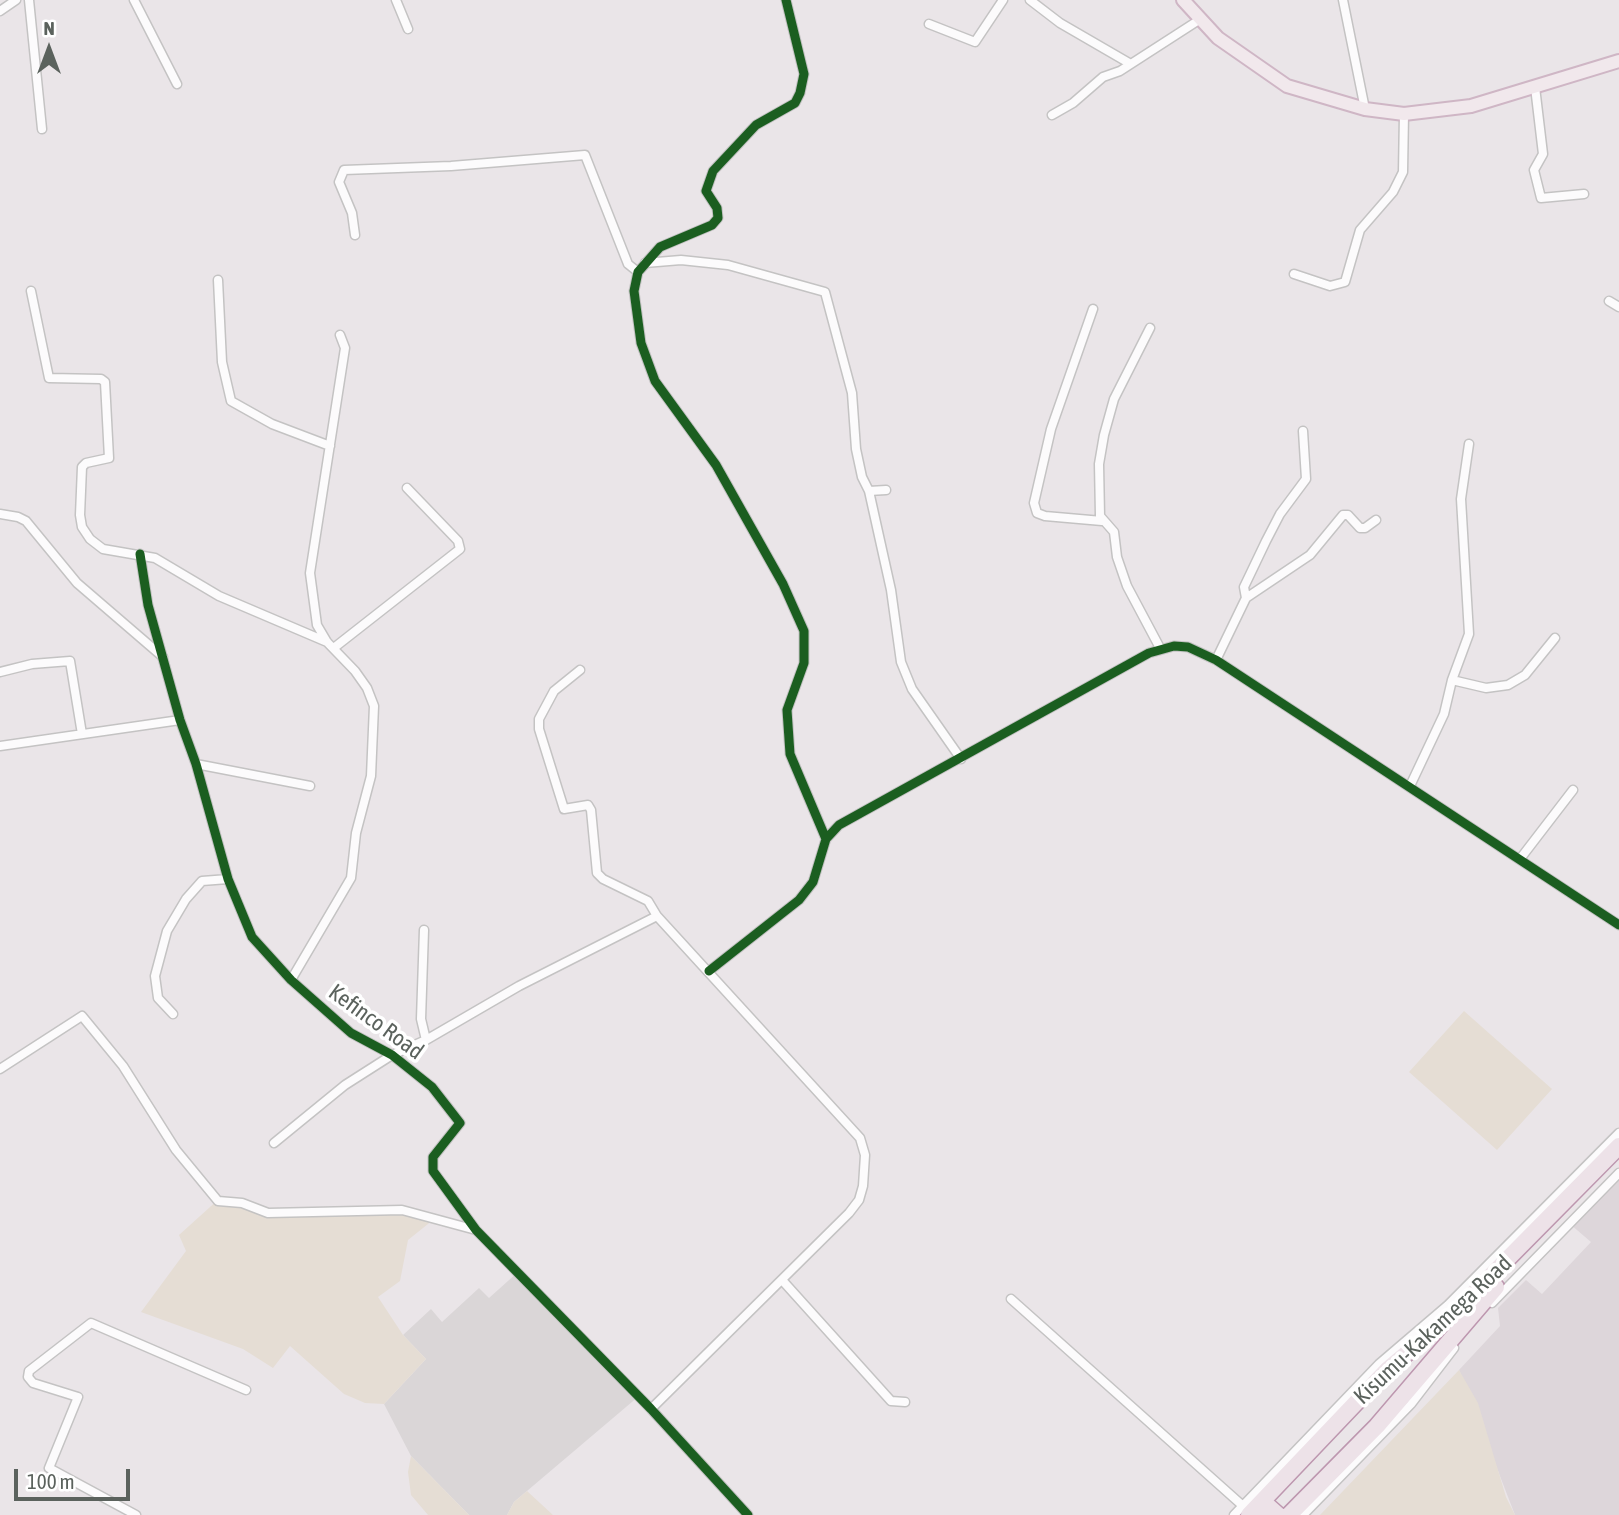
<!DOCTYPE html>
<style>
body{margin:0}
#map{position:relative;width:1619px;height:1515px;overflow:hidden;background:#eae5e8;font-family:"Asap Condensed",sans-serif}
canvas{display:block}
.north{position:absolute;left:14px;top:14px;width:70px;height:70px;-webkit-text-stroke:5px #fff;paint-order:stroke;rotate:0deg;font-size:19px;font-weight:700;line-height:28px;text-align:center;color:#5b625d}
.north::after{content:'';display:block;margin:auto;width:24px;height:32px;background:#5b625d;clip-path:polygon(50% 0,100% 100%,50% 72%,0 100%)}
.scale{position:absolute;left:14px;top:1469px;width:116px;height:32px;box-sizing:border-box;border:4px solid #5b625d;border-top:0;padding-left:9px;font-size:21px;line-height:24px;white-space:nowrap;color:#5b625d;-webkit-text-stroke:5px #fff;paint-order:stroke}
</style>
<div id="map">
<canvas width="1619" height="1515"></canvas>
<div class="north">N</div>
<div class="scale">100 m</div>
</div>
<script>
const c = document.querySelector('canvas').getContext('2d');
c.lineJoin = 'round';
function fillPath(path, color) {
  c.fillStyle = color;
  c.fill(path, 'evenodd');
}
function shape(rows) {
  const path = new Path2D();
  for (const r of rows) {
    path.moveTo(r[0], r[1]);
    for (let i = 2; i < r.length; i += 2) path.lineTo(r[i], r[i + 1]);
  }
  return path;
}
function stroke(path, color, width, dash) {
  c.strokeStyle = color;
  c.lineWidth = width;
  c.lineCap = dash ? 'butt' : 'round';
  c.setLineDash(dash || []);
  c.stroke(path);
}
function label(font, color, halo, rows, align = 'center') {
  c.font = font + ' "Asap Condensed",sans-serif';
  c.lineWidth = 7;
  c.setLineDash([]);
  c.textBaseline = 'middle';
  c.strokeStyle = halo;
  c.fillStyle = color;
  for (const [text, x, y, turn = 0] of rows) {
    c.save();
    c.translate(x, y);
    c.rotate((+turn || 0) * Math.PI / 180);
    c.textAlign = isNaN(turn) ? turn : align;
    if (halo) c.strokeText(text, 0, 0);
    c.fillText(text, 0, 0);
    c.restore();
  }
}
const industrial = shape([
 [518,1272,639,1396,514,1502,507,1515,469,1515,411,1456,384,1404,426,1359,403,1335,431,1309,442,1322,479,1288,489,1298]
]);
const education = shape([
 [1619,1174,1619,1515,1515,1515,1459,1370,1500,1326,1498,1308,1526,1280,1542,1294,1591,1242,1570,1224]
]);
const green = shape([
 [1464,1011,1552,1089,1497,1150,1409,1072],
 [220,1198,269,1211,401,1208,438,1216,408,1240,400,1281,378,1297,403,1335,426,1359,384,1404,365,1403,344,1394,290,1346,273,1368,243,1349,141,1312,186,1251,179,1235],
 [1459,1370,1478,1403,1506,1497,1515,1515,1320,1515],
 [411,1456,469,1515,428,1515,411,1495,408,1472],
 [527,1491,553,1515,507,1515,514,1502]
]);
const street = shape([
 [29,0,42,129],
 [134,0,177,84],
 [396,0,408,29],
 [786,0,804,74,800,93,795,103,756,125,713,171,706,191,717,208,718,218,712,225,660,247,638,272,634,291,641,343,655,381,716,465,783,584,804,631,804,663,787,710,790,754,826,839],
 [1030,0,1060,23,1129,63],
 [1343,0,1365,109],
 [0,11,16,0],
 [929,24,975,42,1003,0],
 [1535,87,1543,154,1534,170,1541,198,1584,194],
 [1052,115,1073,103,1103,77,1120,71,1199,20],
 [355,235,352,213,339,182,344,170,451,166,585,155,628,264,638,272],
 [645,263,681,260,728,265,825,292,852,393,856,449,862,477,869,491,891,590,901,662,912,689,961,759],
 [1294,274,1330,286,1345,282,1360,230,1393,192,1403,172,1404,114],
 [218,280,222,362,231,401,272,424,330,446],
 [31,291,49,378,101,379,105,382,109,458,86,463,82,467,80,515,82,527,90,539,103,549,155,558,219,596,327,642],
 [1609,301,1619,307],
 [1093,309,1051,429,1034,503,1037,513,1045,516,1102,521],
 [1150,328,1114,399,1104,435,1099,464,1100,516,1114,532,1117,557,1127,586,1160,648],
 [869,491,886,490],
 [0,514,18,517,26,521,77,583,163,657],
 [140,554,148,605,180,720,196,764,228,879,252,937,291,980,351,1033,392,1055,432,1087,460,1123,433,1157,433,1171,476,1230,651,1409,748,1515],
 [1246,598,1244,587,1266,541,1280,514,1306,479,1303,431],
 [335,647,460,549,458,541,407,488],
 [1216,660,1246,598,1310,555,1343,515,1348,515,1360,528,1365,528,1376,520],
 [580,670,554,691,539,719,539,729,564,809,588,805,591,810,597,873,603,879,648,901,657,916,860,1138,865,1155,863,1186,859,1200,849,1213,651,1409],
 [0,672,32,664,70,661,82,734],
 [1452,680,1469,634,1461,499,1469,444],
 [0,746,180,720],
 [196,764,310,786],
 [1410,786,1444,714,1452,680,1486,688,1508,685,1525,675,1555,638],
 [1520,859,1573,790],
 [424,930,421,1019,426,1040],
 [709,971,799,900,813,882,826,839,839,825,1149,653,1174,646,1188,647,1216,660,1619,925],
 [291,980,351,878,356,833,371,776,374,706,367,688,355,671,327,642,317,625,310,573,345,348,340,335],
 [173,1014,158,998,155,976,167,931,186,899,202,881,228,879],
 [0,1069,82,1016,123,1066,176,1150,218,1201,242,1203,268,1213,402,1210,476,1230],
 [274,1143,345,1085,392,1055,426,1040,519,986,657,916],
 [782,1280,891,1401,905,1402],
 [1011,1299,1243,1506],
 [1492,1303,1619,1173],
 [136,1515,49,1468,78,1397,33,1383,28,1377,29,1371,91,1323,246,1390],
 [1234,1515,1379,1364,1448,1305,1619,1133],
 [1303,1515,1411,1404,1454,1348]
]);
const primary = shape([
 [1183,0,1218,38,1287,86,1365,109,1404,114,1471,106,1619,61]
]);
const highway = shape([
 [1255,1509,1269,1507,1278,1515],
 [1249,1515,1388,1369,1451,1316,1619,1146],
 [1289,1515,1377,1426,1496,1287]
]);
const cycleway = shape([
 [786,0,804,74,800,93,795,103,756,125,713,171,706,191,717,208,718,218,712,225,660,247,638,272,634,291,641,343,655,381,716,465,783,584,804,631,804,663,787,710,790,754,826,839],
 [140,554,148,605,180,720,196,764,228,879,252,937,291,980,351,1033,392,1055,432,1087,460,1123,433,1157,433,1171,476,1230,651,1409,748,1515],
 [709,971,799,900,813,882,826,839,839,825,1149,653,1174,646,1188,647,1216,660,1619,925]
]);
const streetNames = [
 ["Kefinco Road",376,1022,36],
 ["Kisumu-Kakamega Road",1433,1330,-43]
];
fillPath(industrial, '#dad6d7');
fillPath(education, '#ddd6da');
fillPath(green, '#e5ddd4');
stroke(street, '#c4c3c3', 11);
stroke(primary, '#cfb6c5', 16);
stroke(highway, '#bd97af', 19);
stroke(street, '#fcfbfc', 8);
stroke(primary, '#f1e8ec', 12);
stroke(highway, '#ede2e8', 16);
stroke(cycleway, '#1b5e20', 9);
label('23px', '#5b625d', '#fff', streetNames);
</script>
